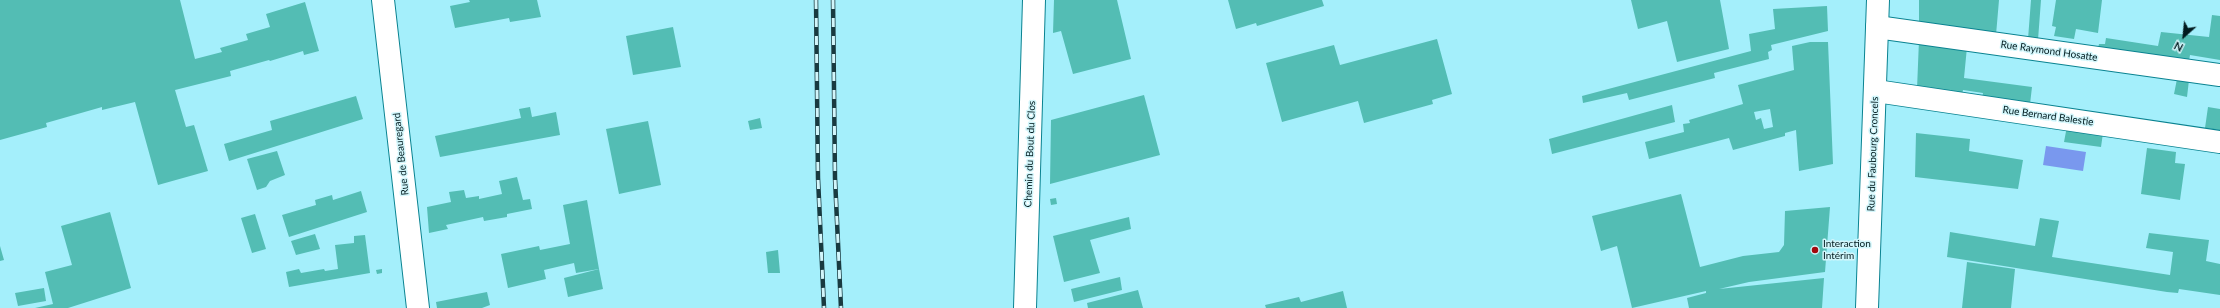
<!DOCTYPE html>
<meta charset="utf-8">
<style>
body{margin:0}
#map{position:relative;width:2220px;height:308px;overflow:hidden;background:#a4effb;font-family:Lato,sans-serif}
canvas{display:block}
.north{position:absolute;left:2164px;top:16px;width:40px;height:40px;-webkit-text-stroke:3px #d2f6fb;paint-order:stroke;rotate:207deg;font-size:11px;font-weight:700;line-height:16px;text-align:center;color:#001a1e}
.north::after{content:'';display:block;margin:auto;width:14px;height:18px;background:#001a1e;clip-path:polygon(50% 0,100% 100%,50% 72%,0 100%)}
</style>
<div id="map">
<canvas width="2220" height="308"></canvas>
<div class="north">N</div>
</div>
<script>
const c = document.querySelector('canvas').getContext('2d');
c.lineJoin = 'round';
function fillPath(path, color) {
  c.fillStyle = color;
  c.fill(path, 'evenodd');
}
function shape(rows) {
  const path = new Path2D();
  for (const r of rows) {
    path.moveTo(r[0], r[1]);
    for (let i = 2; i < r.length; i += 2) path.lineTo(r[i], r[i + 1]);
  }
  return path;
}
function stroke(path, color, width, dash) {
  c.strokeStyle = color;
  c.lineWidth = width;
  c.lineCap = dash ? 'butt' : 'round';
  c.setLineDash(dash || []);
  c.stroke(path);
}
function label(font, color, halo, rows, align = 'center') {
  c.font = font + ' Lato,sans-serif';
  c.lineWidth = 3;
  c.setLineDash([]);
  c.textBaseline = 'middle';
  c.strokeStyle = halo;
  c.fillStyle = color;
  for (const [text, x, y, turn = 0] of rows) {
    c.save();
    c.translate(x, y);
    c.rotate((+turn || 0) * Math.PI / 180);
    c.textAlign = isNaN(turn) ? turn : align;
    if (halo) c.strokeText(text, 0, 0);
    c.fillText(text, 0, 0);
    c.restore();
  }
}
const water = shape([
 [2046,146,2086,152,2083,171,2043,165]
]);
const building = shape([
 [0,0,180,0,195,59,222,52,220,48,248,40,246,34,270,27,266,14,305,2,319,51,304,55,303,51,270,61,269,60,230,71,231,76,175,90,186,127,194,125,208,171,158,185,135,102,102,110,102,107,46,123,47,127,0,140],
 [469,0,537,0,541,17,510,22,509,18,455,28,450,6,470,2],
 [1054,0,1117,0,1131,59,1073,74,1061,31,1053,33],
 [1228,0,1322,0,1324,6,1257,26,1256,23,1236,29],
 [1631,0,1720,0,1729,49,1677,62,1667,21,1638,29],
 [1919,0,1999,0,1996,35,1919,25],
 [2031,0,2041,0,2038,40,2028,39],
 [2056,0,2102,0,2098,33,2076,29,2074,39,2054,36,2056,27,2052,26],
 [1827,6,1828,31,1771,45,1772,50,1768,52,1769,59,1714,73,1715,78,1629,100,1627,93,1583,103,1582,96,1751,51,1749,34,1775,29,1773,9],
 [2212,15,2220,16,2220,60,2190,55,2189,61,2098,48,2099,44,2105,44,2106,38,2158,46,2161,32,2209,37],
 [673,27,681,67,633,75,626,36],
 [1437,39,1452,94,1432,100,1433,104,1364,123,1358,101,1282,122,1266,63,1334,45,1340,65],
 [1919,40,1967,47,1964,78,2032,87,2030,104,1982,98,1983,93,1963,90,1962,95,1917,89],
 [1810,42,1828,42,1833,164,1799,171,1796,130,1785,133,1785,136,1733,150,1729,138,1649,159,1645,142,1684,132,1683,124,1690,123,1689,120,1743,104,1738,85,1794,70,1792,46],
 [1770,109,1773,127,1764,129,1761,118,1756,120,1754,112],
 [2177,79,2189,80,2187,97,2174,94],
 [1144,95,1160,155,1050,184,1051,120],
 [356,96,363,119,229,161,224,144,272,130,270,121],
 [1672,105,1675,122,1552,154,1549,139],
 [530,107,532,117,556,112,560,135,440,157,435,136,521,118,519,109],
 [2208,107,2220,109,2220,130,2205,128],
 [760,118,762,128,750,130,748,121],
 [648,121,661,185,619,194,606,129],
 [2068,121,2104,126,2101,147,2064,142],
 [1916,133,1970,139,1969,151,2023,160,2018,189,1915,177],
 [2147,148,2176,152,2175,163,2185,164,2180,200,2141,194],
 [277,151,285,175,270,181,266,187,257,190,247,159],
 [517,177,523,200,530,199,532,209,507,214,507,217,484,221,483,217,446,225,448,229,429,233,427,207,451,202,449,192,464,190,466,198,479,196,479,199,502,194,499,181],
 [361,191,367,212,289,237,282,215,316,205,315,200,332,195,333,200],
 [1681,194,1700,267,1743,256,1779,252,1784,245,1785,211,1830,207,1825,272,1749,282,1719,289,1824,278,1822,308,1689,308,1687,298,1706,293,1706,291,1632,308,1617,246,1601,251,1592,216],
 [1056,198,1057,204,1051,205,1050,199],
 [587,200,599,269,576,273,574,263,544,270,546,279,508,288,501,254,539,246,540,250,570,244,563,205],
 [110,212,131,288,68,308,35,308,53,304,45,272,72,265,61,226],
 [255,214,266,249,252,253,241,218],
 [1129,217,1131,229,1090,240,1100,273,1064,282,1053,236],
 [2040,218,2059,221,2052,257,2170,275,2173,252,2146,248,2149,233,2209,240,2206,261,2220,264,2220,295,2179,289,2178,293,2167,292,1947,257,1950,232,2035,246],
 [315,234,320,249,296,255,291,241],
 [365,235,370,273,289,287,286,272,299,269,301,273,324,269,325,271,338,269,335,245,354,243,354,236],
 [0,246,4,260,0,261],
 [778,250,780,273,768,273,766,252],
 [1967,262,2015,269,2011,308,1962,308],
 [382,269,382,273,377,274,376,270],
 [599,269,603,289,568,297,564,278],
 [1120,277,1122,290,1074,302,1071,289],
 [44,288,46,301,18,306,15,293],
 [1138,290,1143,308,1088,308,1087,303],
 [1343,291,1347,308,1266,308,1265,305,1299,297,1301,302],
 [487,292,490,305,482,308,437,308,436,302]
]);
const street = shape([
 [383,0,418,308],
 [1877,27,2220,75],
 [1876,91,2220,142],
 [1025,308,1034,0]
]);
const secondary = shape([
 [1867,308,1878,0]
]);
const rail = shape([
 [816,0,818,178,824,308],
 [833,0,835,178,841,308]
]);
const markers = [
 [1815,250,4,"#a2080d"]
];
const streetNames = [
 ["Rue Raymond Hosatte",2049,51,8],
 ["Rue Bernard Balestie",2048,116,8],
 ["Rue de Beauregard",401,154,-96],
 ["Chemin du Bout du Clos",1030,154,-88],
 ["Rue du Faubourg Croncels",1873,154,-88]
];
const poiNames = [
 ["Interaction",1823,244],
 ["Intérim",1823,256]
];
fillPath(water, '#7998ee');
fillPath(building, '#53bdb4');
stroke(street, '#0a8391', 24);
stroke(secondary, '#0a8391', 24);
stroke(street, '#fff', 22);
stroke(secondary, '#fff', 22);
stroke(rail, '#193a40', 4.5);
stroke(rail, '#d2f6fb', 3, [9]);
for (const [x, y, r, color] of markers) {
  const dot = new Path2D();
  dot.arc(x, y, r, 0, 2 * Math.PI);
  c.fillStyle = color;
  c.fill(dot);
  stroke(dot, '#d2f6fb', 1.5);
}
label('10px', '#001a1e', '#d2f6fb', streetNames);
label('10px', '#001a1e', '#d2f6fb', poiNames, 'left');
</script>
